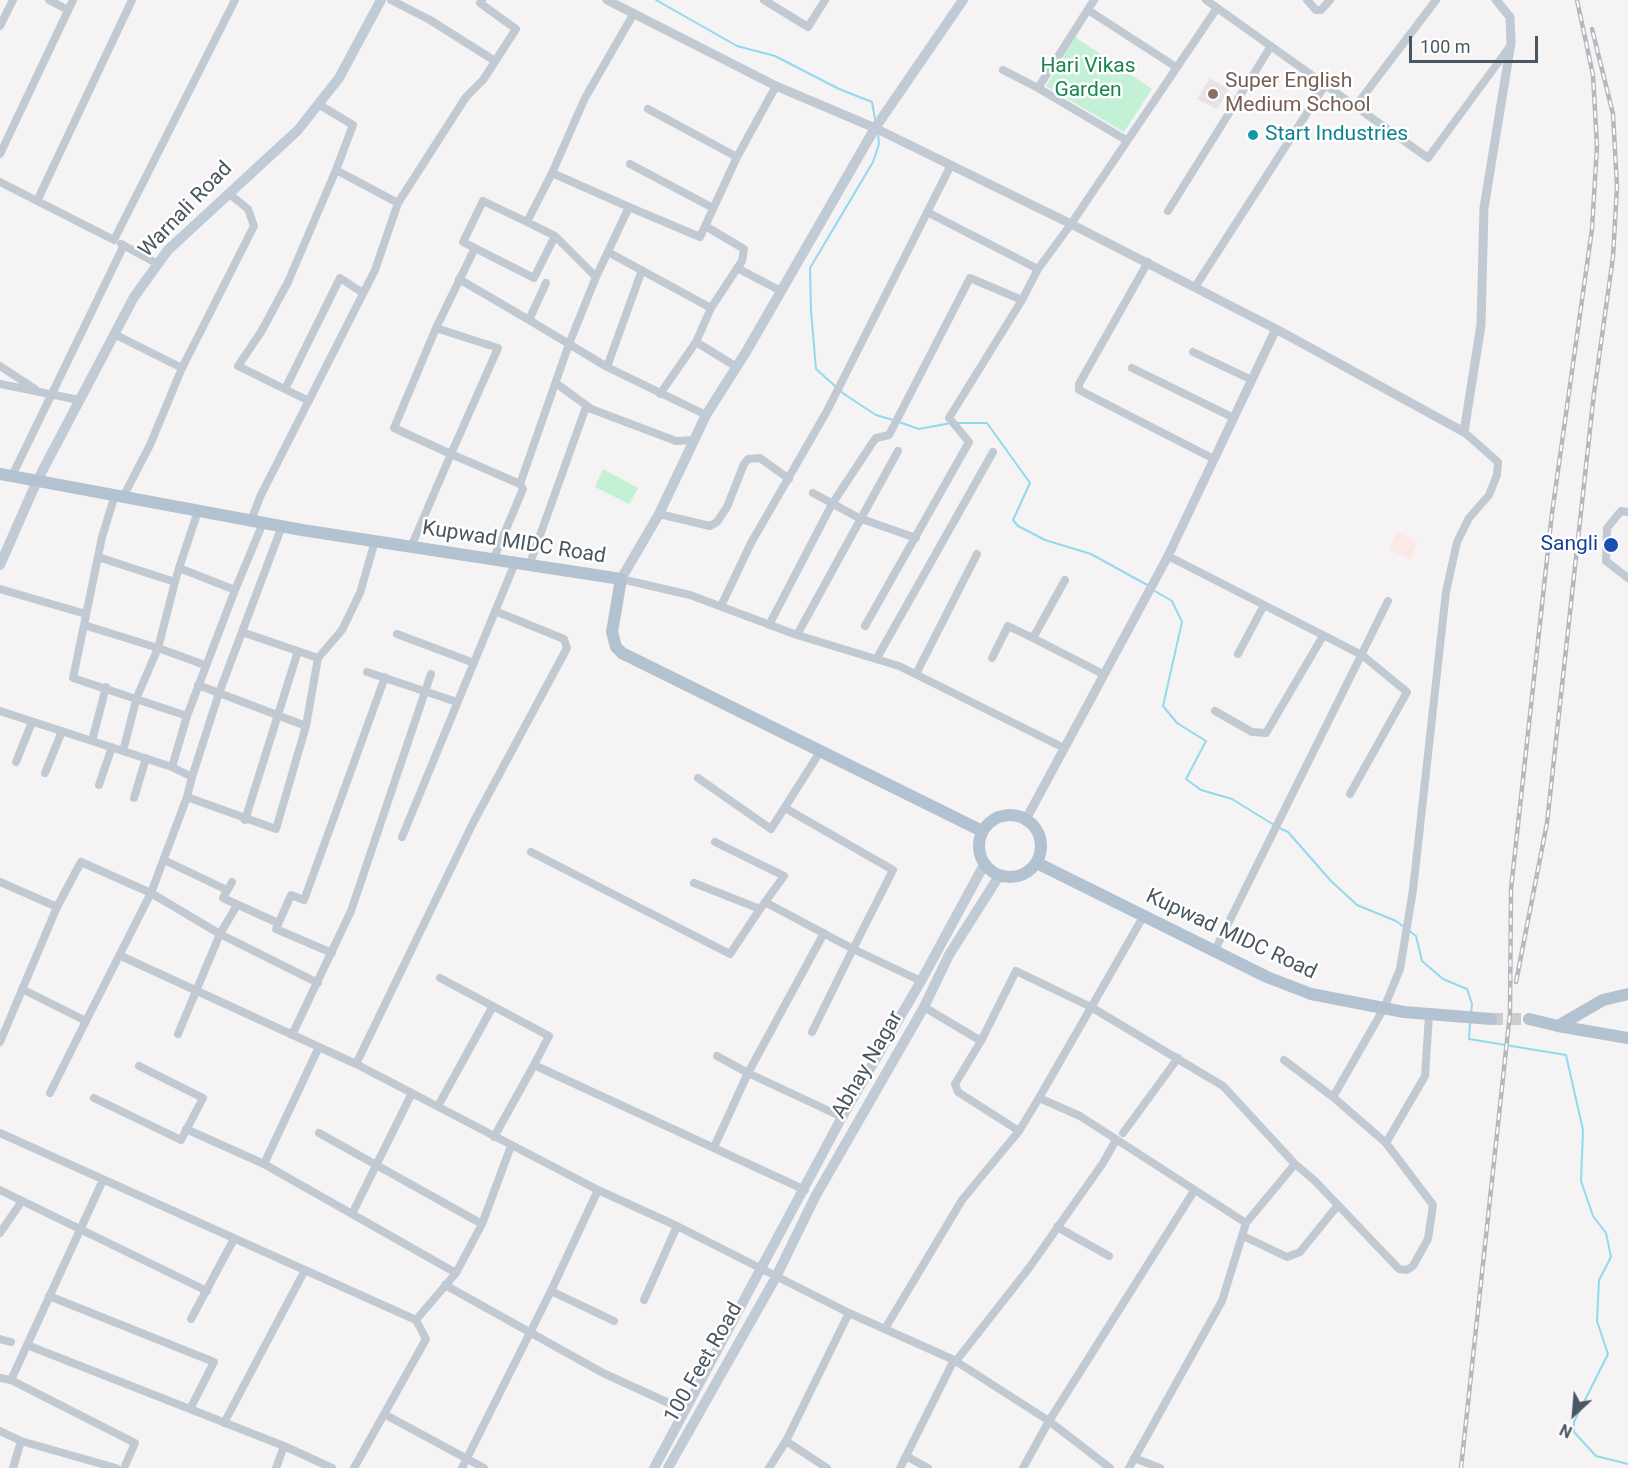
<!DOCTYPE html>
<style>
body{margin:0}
#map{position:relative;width:1628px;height:1468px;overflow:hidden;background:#f5f3f3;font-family:Roboto,sans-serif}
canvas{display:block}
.north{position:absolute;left:1544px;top:1384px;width:60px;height:60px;-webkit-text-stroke:4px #fff;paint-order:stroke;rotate:206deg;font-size:16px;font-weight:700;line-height:24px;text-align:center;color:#4a5661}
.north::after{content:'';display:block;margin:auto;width:21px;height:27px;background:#4a5661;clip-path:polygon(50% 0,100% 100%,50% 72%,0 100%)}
.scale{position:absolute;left:1409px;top:36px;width:129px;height:27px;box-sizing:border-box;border:3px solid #4a5661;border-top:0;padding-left:8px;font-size:18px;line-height:21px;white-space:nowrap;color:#4a5661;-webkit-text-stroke:4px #fff;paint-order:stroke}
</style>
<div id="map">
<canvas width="1628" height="1468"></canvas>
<div class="north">N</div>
<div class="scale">100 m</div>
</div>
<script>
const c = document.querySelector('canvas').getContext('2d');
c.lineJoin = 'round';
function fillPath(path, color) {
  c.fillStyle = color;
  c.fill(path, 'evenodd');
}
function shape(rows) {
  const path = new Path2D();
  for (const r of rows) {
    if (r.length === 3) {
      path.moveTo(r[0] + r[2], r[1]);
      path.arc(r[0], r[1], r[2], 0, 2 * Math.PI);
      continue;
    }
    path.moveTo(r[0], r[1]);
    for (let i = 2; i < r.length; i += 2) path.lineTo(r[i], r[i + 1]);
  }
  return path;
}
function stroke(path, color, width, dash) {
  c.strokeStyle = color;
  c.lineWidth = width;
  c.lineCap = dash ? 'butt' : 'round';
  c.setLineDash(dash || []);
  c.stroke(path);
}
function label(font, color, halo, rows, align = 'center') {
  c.font = font + ' Roboto,sans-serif';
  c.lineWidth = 5;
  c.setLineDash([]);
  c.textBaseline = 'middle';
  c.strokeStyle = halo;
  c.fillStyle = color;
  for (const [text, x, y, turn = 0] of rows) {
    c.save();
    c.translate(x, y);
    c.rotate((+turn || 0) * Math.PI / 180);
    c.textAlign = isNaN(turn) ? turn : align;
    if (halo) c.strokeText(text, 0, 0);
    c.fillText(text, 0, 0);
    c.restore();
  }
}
const education = shape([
 [1210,78,1229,89,1217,109,1197,99]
]);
const medical = shape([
 [1397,532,1418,541,1410,560,1390,549]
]);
const green = shape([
 [1075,37,1152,89,1124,132,1046,86],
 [603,469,638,488,629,504,595,487]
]);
const stream = shape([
 [656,0,737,46,775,56,839,89,872,102,875,119],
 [878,134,879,144,873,162,810,268,811,311,816,369,844,394,876,415,893,420],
 [899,422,919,429,951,423],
 [957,423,987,423,1030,483,1013,520,1018,526,1045,540,1091,554,1149,586],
 [1153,590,1172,601,1182,622,1163,706,1177,723,1206,741,1186,779,1201,790,1232,799,1274,825],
 [1279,828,1288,832,1331,881,1357,905,1396,921,1404,927],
 [1408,930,1416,936,1422,961,1443,979,1467,989,1472,1004,1471,1014],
 [1470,1023,1469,1039,1566,1055,1583,1130,1581,1181,1593,1216,1606,1233,1611,1257,1599,1280,1597,1321,1608,1354,1574,1422,1574,1432,1596,1456,1628,1464]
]);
const primaryTunnel = shape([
 [1491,1019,1529,1019]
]);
const minor = shape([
 [49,0,68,10],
 [391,0,430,20,495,61],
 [764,0,808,27,825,0],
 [1094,0,1038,88,1126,140],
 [1206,0,1428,158,1511,45],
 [1307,0,1316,10,1321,10,1330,0],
 [1088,10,1176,67],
 [0,26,13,0],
 [1003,70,1038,88],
 [318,104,353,125,336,170,398,203],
 [1355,107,1436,0],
 [648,109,737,157],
 [0,154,73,0],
 [630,164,713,208],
 [552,173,629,207,596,277,555,236,527,222,552,173,585,98,634,13],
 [0,182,114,240,235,0],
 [37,201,132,0],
 [629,207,700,237,737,157,776,86],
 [1168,211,1271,46],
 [927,212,1038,269,1071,224,1217,8],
 [527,222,483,201,463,242,534,278,555,236],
 [121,244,158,264],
 [608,252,711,308,742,261,744,249,707,227],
 [1148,262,1079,384,1079,390,1214,459],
 [737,268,781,291],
 [459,279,529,320,546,283],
 [1195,287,1325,85],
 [711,308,696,342,735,366],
 [529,320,569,344,596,277],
 [436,328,498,348,451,454,394,428,436,328],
 [436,328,475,248],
 [114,334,182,368],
 [1193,352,1252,380],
 [0,366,35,389],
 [607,367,642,270],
 [1132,368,1234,418],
 [0,384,79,400],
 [557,384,590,408],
 [285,389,340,278,363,293],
 [660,394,696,342],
 [309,401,238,366,261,332,288,282,336,170],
 [12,476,124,245],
 [520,484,569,344,607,367,706,415],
 [813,493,859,518,916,538],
 [115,495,102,537,84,625,158,648,137,697,123,751],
 [123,497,150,445,182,368,254,226,248,209,228,193],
 [1628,512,1621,511,1607,528,1606,561,1628,578],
 [659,514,710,526,717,522,727,507,744,464,748,459,760,458,789,479],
 [251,521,260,497,375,270,398,203,466,97,483,80,516,29,480,3,482,0],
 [411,547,451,454,520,484,523,489,493,560],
 [1168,556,1362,655,1407,692,1350,794],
 [98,557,175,582,179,568,235,590,263,523],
 [529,566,586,407,676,441,694,440],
 [179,568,198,511],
 [621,579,690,595,797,635,899,666,1064,748],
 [1065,580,1033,638,1103,674],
 [175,582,158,648,205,665],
 [0,589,86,614],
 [721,606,751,543,827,411,951,165],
 [84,625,73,678,187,716],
 [769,625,832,504,873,442,876,438,889,435,970,278,1022,300,1038,269],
 [865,626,969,442,949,418,1022,300],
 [242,632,318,658],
 [397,634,474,663],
 [797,635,898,451],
 [1238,654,1264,605],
 [877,658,993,452],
 [992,658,1008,626,1033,638],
 [367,672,457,702],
 [916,674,977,554],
 [198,685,306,726,318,658,342,630,360,593,375,541],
 [0,711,172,767,192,777,187,797,276,829,306,726],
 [1215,711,1252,732,1266,733,1323,636],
 [92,741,106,687],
 [16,762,32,722],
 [172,767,187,716,235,590],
 [45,773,62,731],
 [192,777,219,693,282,526],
 [698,778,771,829,820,752],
 [99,785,112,747],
 [134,798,146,758],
 [245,820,298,651],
 [402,837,515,563],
 [531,852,730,954,760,909],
 [166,861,227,890],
 [0,882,57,907],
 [232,882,223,898,278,923],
 [694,883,760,909,784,876,715,842],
 [765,902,853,949,893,870,785,808],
 [1214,952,1388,601],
 [332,953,276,929,291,895,304,900,385,677],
 [121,956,356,1064,598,1190,677,1226,849,1313,954,1360,1049,1421,1110,1468],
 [440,978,549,1036,534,1065,805,1190],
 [22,989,86,1021,151,893,187,797],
 [924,1007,981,1041],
 [812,1032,853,949,921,981],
 [178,1034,220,934,237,905],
 [292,1035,351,911,431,674],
 [0,1042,57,907,81,862,151,893,220,934,318,983],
 [717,1056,748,1073,824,933],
 [1284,1060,1333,1097,1386,1143,1425,1076,1429,1015],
 [356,1064,473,823,567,648,564,639,495,611],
 [50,1093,86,1021],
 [1333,1097,1384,1008,1400,969,1413,890,1446,592,1457,542,1469,518,1489,495,1497,475,1498,462,1464,432],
 [94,1098,181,1140,203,1098,139,1066],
 [1039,1098,1143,917],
 [438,1106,493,1006],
 [186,1129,264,1164,456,1273,482,1224,511,1146],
 [1019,1131,958,1092,955,1084,981,1041,1016,971,1091,1007,1223,1086,1295,1164,1315,1181,1399,1269,1407,1270,1413,1266,1428,1239,1433,1205,1386,1143],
 [0,1133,416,1320,456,1273],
 [319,1133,482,1224],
 [1123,1133,1178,1058],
 [494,1137,534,1065],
 [715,1145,748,1073,842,1117],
 [264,1164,318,1049],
 [0,1190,207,1291],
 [352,1214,412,1093],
 [1057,1227,1109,1256],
 [0,1233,22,1201],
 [1243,1236,1287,1257,1300,1252,1338,1205],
 [445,1285,603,1373,684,1410],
 [551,1291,614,1321],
 [49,1296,214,1362,190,1409],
 [644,1300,677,1226],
 [191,1319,234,1239],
 [886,1327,962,1200,1019,1131,1039,1098,1080,1116,1246,1223],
 [0,1339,11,1342],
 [27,1345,284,1446,332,1468],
 [956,1361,1029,1268,1103,1163,1116,1140],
 [0,1378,11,1380,135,1443,124,1468],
 [11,1380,103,1180],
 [384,1414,484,1468],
 [224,1423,305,1270],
 [0,1431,21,1441,116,1468],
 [906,1456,928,1468],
 [1134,1458,1160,1468],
 [13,1468,21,1441],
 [276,1468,284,1446],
 [354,1468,426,1339,416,1320],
 [462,1468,551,1291,598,1190],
 [769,1468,786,1441],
 [827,1468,786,1441,849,1313],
 [900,1468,954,1360],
 [1023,1468,1049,1421,1194,1191],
 [1129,1468,1222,1301,1246,1223,1295,1164]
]);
const tertiary = shape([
 [607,0,776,86,875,128,1071,224,1276,329],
 [1025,821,1168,556,1276,329,1464,432,1481,325,1484,208,1511,43,1510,17,1496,0]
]);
const secondary = shape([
 [0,565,37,481,134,297,168,250,298,130,339,78,381,0],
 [621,579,659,514,706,415,746,352,875,128,963,0],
 [654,1468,842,1117,921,981,985,863],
 [668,1468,776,1277,815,1197,924,1007,949,955,999,876]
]);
const primary = shape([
 [0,474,302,530,621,579,612,632,616,647,622,653,982,831],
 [1010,846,31],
 [1037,863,1267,977,1311,994,1404,1012,1491,1019],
 [1529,1019,1558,1026,1603,1000,1628,994],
 [1558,1026,1628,1038]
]);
const rail = shape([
 [1516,982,1547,823,1594,393,1613,257,1617,186,1613,114,1592,29],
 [1461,1468,1510,1013,1511,889,1552,513,1592,229,1597,146,1593,75,1577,0]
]);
const markers = [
 [1213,94,6,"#8d6e63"],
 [1253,135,6,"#0f9aa8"],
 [1611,545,8,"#1a4fb4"]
];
const parkNames = [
 ["Hari Vikas",1088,67],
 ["Garden",1088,91]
];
const educationNames = [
 ["Super English",1225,82],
 ["Medium School",1225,106]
];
const cultureNames = [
 ["Start Industries",1265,135]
];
const streetNames = [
 ["Warnali Road",186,210,-46],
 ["Kupwad MIDC Road",514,543,9],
 ["Kupwad MIDC Road",1231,935,25],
 ["Abhay Nagar",868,1065,-60],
 ["100 Feet Road",704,1363,-60]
];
const transitNames = [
 ["Sangli",1598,545]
];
fillPath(education, '#e6e4e5');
fillPath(medical, '#fce8e6');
fillPath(green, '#c3f1d5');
stroke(stream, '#90daee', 2);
stroke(primaryTunnel, '#caccce', 12, [12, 6]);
stroke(minor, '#c1cad2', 8);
stroke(tertiary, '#c1cad2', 9);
stroke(secondary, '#c1cbd6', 10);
stroke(primary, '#b3c2d1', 12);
stroke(rail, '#b5b8bd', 4.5);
stroke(rail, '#fff', 2, [7]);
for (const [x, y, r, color] of markers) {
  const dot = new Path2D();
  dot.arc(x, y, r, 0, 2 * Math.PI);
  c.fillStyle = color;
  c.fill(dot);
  stroke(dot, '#fff', 2);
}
label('21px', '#17864f', '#fff', parkNames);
label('21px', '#785e54', '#fff', educationNames, 'left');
label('21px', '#0d838f', '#fff', cultureNames, 'left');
label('21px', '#4a5661', '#fff', streetNames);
label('21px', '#164399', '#fff', transitNames, 'right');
</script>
